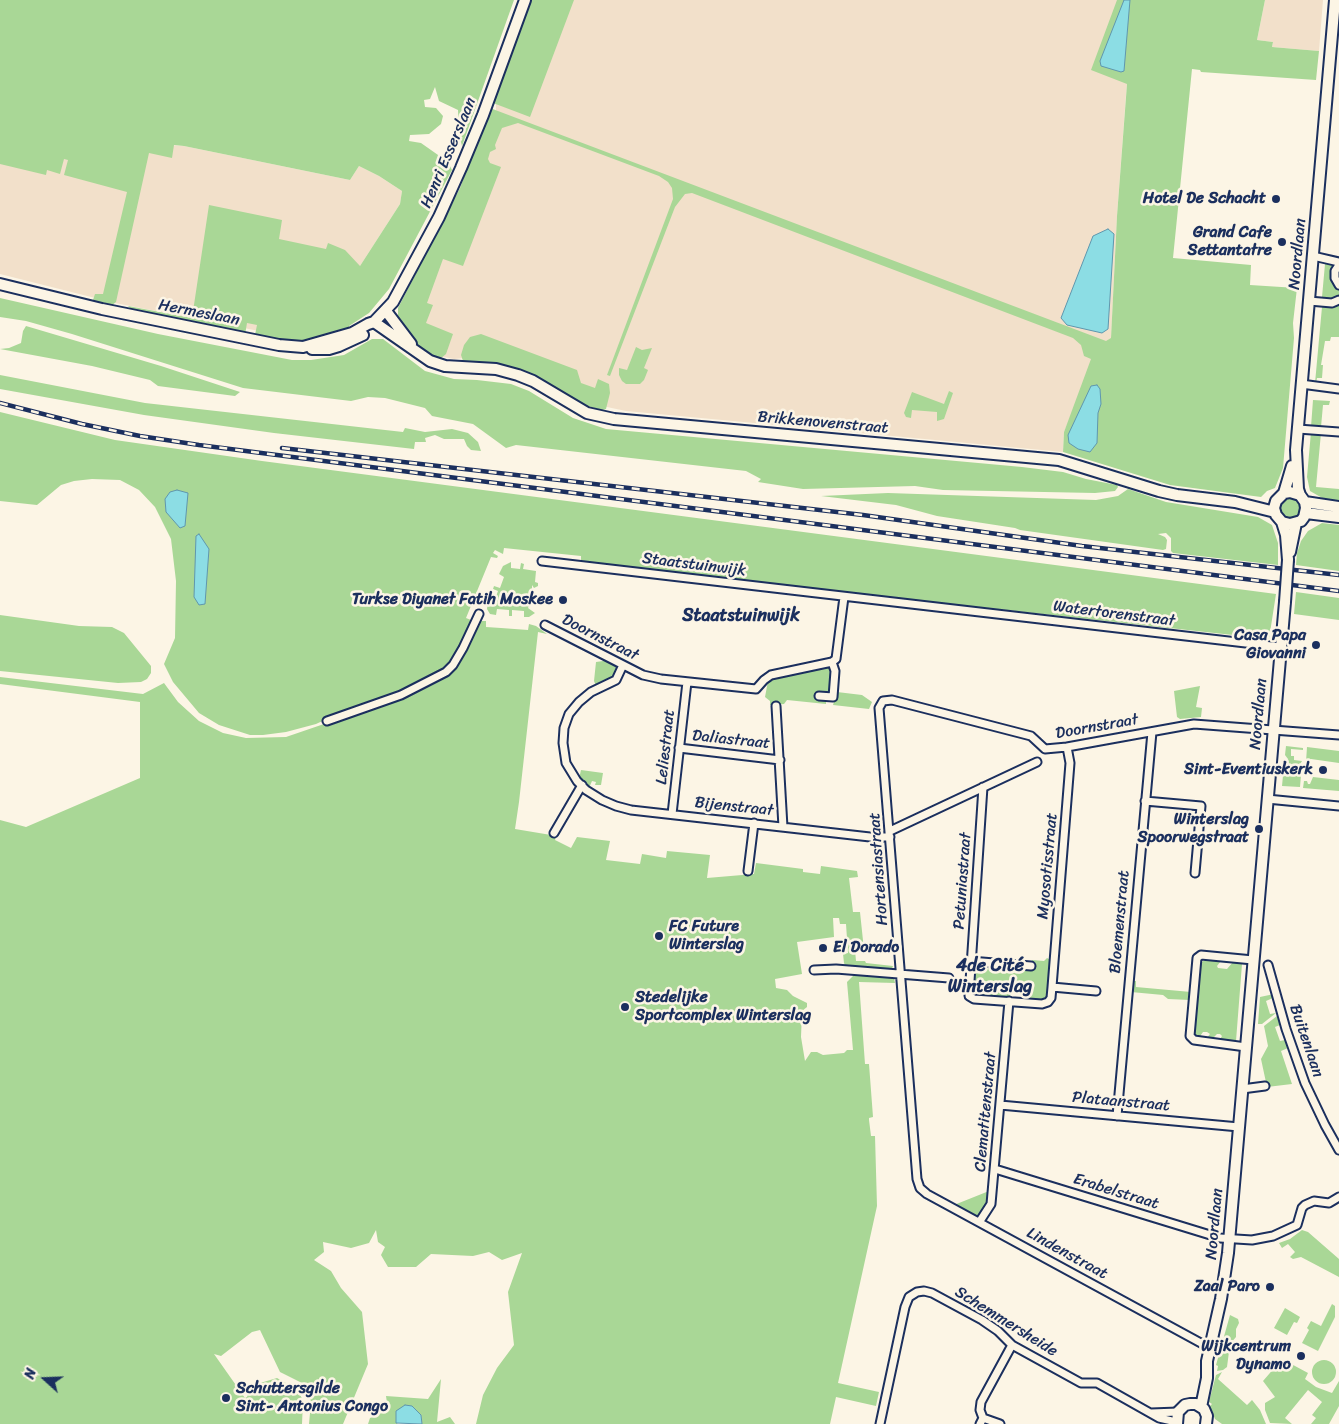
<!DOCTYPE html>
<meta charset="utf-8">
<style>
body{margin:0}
#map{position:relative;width:1339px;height:1424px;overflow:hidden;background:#fcf5e5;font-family:Sriracha,sans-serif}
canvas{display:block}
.north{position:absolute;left:20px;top:1354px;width:50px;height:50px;-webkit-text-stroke:4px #fcf5e5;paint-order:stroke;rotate:290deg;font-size:14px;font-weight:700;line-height:20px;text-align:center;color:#1b2f5e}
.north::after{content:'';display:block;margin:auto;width:18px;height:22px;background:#1b2f5e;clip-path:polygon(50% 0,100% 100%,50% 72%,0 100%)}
</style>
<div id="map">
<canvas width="1339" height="1424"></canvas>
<div class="north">N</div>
</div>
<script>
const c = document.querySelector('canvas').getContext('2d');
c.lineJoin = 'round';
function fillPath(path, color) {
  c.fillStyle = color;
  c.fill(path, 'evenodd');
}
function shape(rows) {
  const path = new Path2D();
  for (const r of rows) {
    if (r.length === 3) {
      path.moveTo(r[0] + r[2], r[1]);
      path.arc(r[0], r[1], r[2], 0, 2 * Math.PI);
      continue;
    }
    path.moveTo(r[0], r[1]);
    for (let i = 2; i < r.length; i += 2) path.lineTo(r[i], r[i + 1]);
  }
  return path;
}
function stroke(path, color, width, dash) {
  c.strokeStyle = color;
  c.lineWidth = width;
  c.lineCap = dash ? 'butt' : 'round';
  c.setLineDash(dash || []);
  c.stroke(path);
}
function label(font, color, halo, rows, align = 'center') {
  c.font = font + ' Sriracha,sans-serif';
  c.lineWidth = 5;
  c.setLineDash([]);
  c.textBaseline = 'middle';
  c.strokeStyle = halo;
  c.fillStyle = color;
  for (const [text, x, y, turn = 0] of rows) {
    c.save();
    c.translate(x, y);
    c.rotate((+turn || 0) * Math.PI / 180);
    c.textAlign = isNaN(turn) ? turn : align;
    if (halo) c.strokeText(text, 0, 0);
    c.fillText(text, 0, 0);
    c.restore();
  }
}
const built = shape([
 [535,0,1135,0,1126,95,1117,216,1111,339,1096,356,1064,432,1063,452,626,411,583,402,523,365,475,357,454,359,434,355,403,310,496,113,496,102],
 [1265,0,1323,0,1319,51,1272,47,1273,42,1257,40],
 [154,144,184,146,350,180,359,166,379,176,402,191,400,204,360,266,290,337,115,303,0,274,0,160]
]);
const green = shape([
 [0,0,514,0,462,146,459,134,458,110,439,101,435,87,430,99,424,100,425,107,436,108,443,116,441,124,429,134,410,135,409,141,421,143,448,162,452,170,389,289,369,313,349,326,349,331,304,342,294,342,255,335,257,325,247,323,245,335,133,311,128,306,192,318,209,205,282,220,279,239,326,249,328,243,345,250,360,266,400,204,402,191,379,176,359,166,350,180,184,146,174,145,172,158,149,153,116,302,111,306,95,303,93,300,95,294,103,294,127,192,64,175,68,160,64,159,60,174,47,170,46,175,0,164],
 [531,0,574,0,530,117,493,103],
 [1117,0,1265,0,1257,40,1273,42,1272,47,1319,51,1316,80,1201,72,1200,70,1192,69,1173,258,1251,265,1250,285,1297,288,1293,323,1294,338,1283,468,1275,488,1267,491,1261,497,1170,485,1063,452,1064,432,1091,359,1084,356,1081,345,1073,338,692,193,685,194,675,207,610,376,607,375,673,199,672,188,668,182,659,176,518,123,502,128,495,145,496,149,490,152,488,159,490,163,501,167,463,266,443,259,427,303,433,305,426,323,453,334,446,354,440,359,425,351,411,338,398,319,398,308,460,188,490,108,1106,341,1111,338,1117,216,1127,84,1091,70],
 [1330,263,1335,265,1332,274,1332,281,1339,289,1339,295,1331,299,1326,299,1322,297,1325,264],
 [0,298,158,334,292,360,311,360,344,355,372,339,383,339,425,371,454,379,477,380,511,384,529,391,573,418,606,429,1022,467,1063,472,1086,479,1117,485,1118,487,1115,491,1095,493,943,490,915,486,803,489,758,482,761,479,746,471,516,445,506,448,473,424,432,416,425,408,385,398,368,397,351,401,243,388,72,334,26,321,0,317],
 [1339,304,1339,337,1331,337,1330,341,1325,341,1321,365,1323,365,1322,378,1317,378,1316,383,1315,383,1322,307],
 [26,326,161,366,240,392,235,396,158,386,150,380,92,366,0,349,9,348,21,343,23,331],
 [481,334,577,370,581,383,595,388,598,379,609,384,610,393,606,409,602,410,587,406,534,376,516,369,498,365,468,363,463,361,461,355,464,345,470,337],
 [636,347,642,350,652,348,644,368,648,370,644,380,640,384,626,384,622,381,619,375,619,368,627,370],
 [0,375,145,403,403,432,405,428,425,432,452,429,468,433,478,442,481,451,471,450,467,446,464,439,444,439,435,435,425,438,426,442,415,442,414,449,274,433,144,415,0,389],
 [949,391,953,393,944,419,937,421,937,412,912,410,911,418,906,417,904,413,912,392,944,404],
 [1313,400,1330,401,1329,405,1323,405,1321,427,1311,427],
 [0,412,115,440,262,461,1276,594,1269,639,581,563,581,556,504,548,503,554,495,550,493,553,498,556,497,558,491,557,466,618,471,620,465,637,451,662,436,675,404,691,331,717,316,724,286,732,263,735,250,735,219,725,199,713,173,682,164,664,175,638,176,581,171,539,155,507,139,490,120,480,92,479,74,481,61,485,37,505,0,501],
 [1311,432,1321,433,1316,487,1339,489,1339,501,1324,499,1310,491,1307,477],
 [1128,489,1166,502,1258,517,1272,525,1278,543,1278,565,1173,553,1171,551,1171,538,1166,533,1158,534,1165,537,1167,540,1166,549,1163,550,1020,530,1015,528,937,516,896,505,821,496,888,493,1096,500,1118,496],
 [1291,509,11],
 [1322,523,1339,525,1339,571,1296,565,1297,553,1301,541,1308,531],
 [511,562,511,568,520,569,521,563,524,564,523,569,536,571,535,582,538,583,538,586,534,588,532,585,532,599,528,608,535,613,529,617,524,617,524,611,512,610,512,616,509,616,509,610,497,609,496,615,490,614,487,609,488,600,494,602,498,591,493,589,494,586,500,588,504,577,499,574,503,566],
 [1296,592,1339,598,1339,620,1294,614],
 [0,615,79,626,112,627,124,633,151,666,151,673,147,679,141,682,118,683,0,671],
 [482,621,486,621,486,627,501,628,528,630,529,624,536,626,547,634,538,632,519,802,515,829,551,835,557,834,555,840,571,848,577,837,610,841,606,860,640,864,642,854,666,858,667,851,710,855,707,878,754,874,756,863,803,869,803,872,820,874,821,866,857,871,858,877,849,878,853,912,860,912,864,950,855,950,856,961,865,961,866,963,893,966,892,969,890,970,846,967,844,963,843,954,848,953,846,924,840,924,839,918,833,918,834,937,797,942,802,974,775,979,776,988,787,990,793,996,807,1003,807,1007,802,1011,801,1037,805,1061,811,1052,817,1052,823,1055,844,1053,847,1050,853,1050,847,982,855,974,891,976,894,978,895,983,859,982,865,1064,869,1064,873,1117,869,1118,869,1120,871,1136,875,1136,877,1206,838,1383,879,1392,876,1406,836,1397,830,1424,476,1424,483,1395,497,1368,514,1345,508,1292,522,1253,502,1260,489,1252,473,1256,431,1254,416,1267,388,1267,381,1255,385,1247,378,1242,376,1230,369,1243,351,1248,323,1242,324,1252,314,1260,331,1271,341,1288,362,1312,368,1364,343,1424,309,1424,311,1402,304,1384,280,1372,260,1330,252,1332,221,1356,214,1354,245,1398,247,1397,250,1386,277,1378,298,1390,303,1401,302,1424,0,1424,0,820,26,827,140,778,140,702,0,684,0,677,143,694,164,683,178,702,199,721,223,733,246,738,286,737,397,699,450,674,466,650,476,624],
 [604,659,614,664,617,669,613,678,596,686,594,681,596,662,603,661],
 [825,666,831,668,832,670,829,691,826,694,817,692,816,699,826,701,826,704,787,700,784,704,770,705,770,701,765,697,768,681],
 [1200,686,1196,707,1202,708,1201,717,1180,719,1177,717,1174,691],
 [837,692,862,695,872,702,869,709,833,705],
 [1286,746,1303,748,1303,750,1291,749,1291,756,1294,756,1294,760,1302,761,1298,768,1298,771,1301,775,1300,787,1282,786,1284,765,1288,759,1285,755],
 [1307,747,1339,751,1339,763,1311,759,1308,763,1306,762],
 [581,770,603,773,601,785,595,785,596,782,592,781,589,788,587,786,579,779],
 [1313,777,1339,780,1339,791,1303,788,1304,781,1307,781,1308,784,1310,784],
 [1047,958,1051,960,1047,996,1045,999,1026,999,1026,991,1011,990,1010,997,975,995,971,992,974,967,977,965,1031,970,1032,960,1044,961],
 [1205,960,1221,961,1217,966,1218,968,1227,969,1233,962,1242,964,1236,1041,1219,1041,1222,1036,1220,1034,1217,1034,1211,1040,1206,1039,1210,1034,1207,1032,1203,1032,1198,1039,1193,1034,1199,966,1200,963],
 [1132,981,1136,981,1136,987,1191,992,1190,1000,1168,999,1163,995,1131,992],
 [1274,994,1275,997,1266,1001,1270,1014,1276,1013,1262,1024,1258,1024,1260,997],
 [1277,1016,1280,1025,1275,1027,1280,1041,1285,1040,1288,1048,1281,1051,1292,1084,1267,1087,1261,1059,1268,1046,1264,1026],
 [989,1191,988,1202,979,1216,974,1216,954,1205],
 [1302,1230,1308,1232,1339,1259,1339,1277,1301,1257,1293,1259,1290,1257,1295,1252,1288,1244,1282,1248,1279,1243,1290,1239],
 [1332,1304,1335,1306,1335,1317,1318,1351,1302,1343,1309,1330,1307,1328,1311,1321,1321,1326],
 [1285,1308,1300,1317,1297,1323,1294,1322,1287,1335,1274,1328],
 [1230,1315,1238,1319,1239,1323,1236,1329,1236,1337,1230,1344,1227,1367,1223,1370,1217,1371,1218,1366,1216,1365],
 [1282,1359,1308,1373,1305,1379,1316,1387,1332,1393,1339,1381,1339,1406,1329,1424,1311,1424,1316,1418,1312,1415,1322,1402,1308,1390,1285,1418,1292,1424,1270,1423,1265,1410,1265,1403,1275,1397,1263,1381],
 [1324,1372,12],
 [1222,1372,1218,1379,1247,1405,1252,1400,1260,1410,1266,1424,1222,1424,1215,1419,1210,1406,1212,1404,1209,1402,1216,1375],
 [441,1379,437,1422,450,1417,455,1424,422,1424,421,1415,412,1406,397,1424,368,1424,370,1418,388,1410,386,1396,428,1399]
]);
const water = shape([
 [1124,0,1130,0,1124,71,1121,72,1101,66,1100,61,1124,0],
 [1108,229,1114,234,1108,329,1102,333,1067,325,1061,318,1093,236,1108,229],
 [1097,385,1100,389,1101,404,1098,413,1097,443,1090,452,1078,449,1069,443,1068,435,1091,386,1097,385],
 [177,490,188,493,185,526,180,528,166,512,165,499,170,492,177,490],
 [199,534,209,549,205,604,199,605,194,597,196,536,199,534],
 [405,1405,412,1406,421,1415,422,1424,396,1423,396,1411,405,1405]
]);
const street = shape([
 [1313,256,1339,262],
 [1339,265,1335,271,1335,278,1339,285],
 [1309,301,1332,303,1339,300],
 [1301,384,1339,389],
 [1298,429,1339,432],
 [542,561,1280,647],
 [545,625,643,675,661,679,756,689,764,680,771,675,832,662],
 [623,665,616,680,591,692,579,702,569,714,564,728,563,743,566,763,577,781,586,790,602,800,616,806,631,810,870,837,890,837],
 [819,696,833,697,835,671,832,662,836,659,844,597],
 [776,706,783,827],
 [327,721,401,695,446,672,453,665,463,648,479,614],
 [679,748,780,760],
 [983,787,969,996,974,999,1042,1004,1048,1002,1051,998,1052,987,1070,763,1067,747],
 [1267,799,1339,806],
 [1145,801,1201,806,1195,873],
 [672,814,687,682],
 [890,831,1037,762],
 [554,833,582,785],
 [748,871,754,823],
 [970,961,1031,966],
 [1268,965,1286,1029,1305,1083,1325,1125,1339,1150],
 [814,970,836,969,949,978],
 [1052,987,1096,991],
 [1246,1047,1194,1040,1190,1036,1197,958,1201,955,1253,960],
 [1242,1089,1265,1086],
 [1000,1105,1239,1127],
 [1117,1116,1152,732],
 [995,1169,1220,1238,1252,1240,1273,1236,1297,1225,1302,1208,1305,1205,1314,1201,1329,1203,1339,1197],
 [980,1221,991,1204,1009,1001],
 [1210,1348,927,1194,920,1188,917,1179,879,708,883,701,892,700,1031,736,1045,749,1067,747,1194,724,1339,735],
 [1151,1413,1178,1412],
 [983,1418,1000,1424],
 [880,1424,905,1307,909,1297,917,1292,924,1291,932,1293,982,1320,998,1331,1012,1345,1081,1383,1097,1383,1159,1418,1176,1422],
 [980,1424,983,1418,980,1410,981,1402,1012,1345]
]);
const secondary = shape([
 [0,284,102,309,279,345,303,347,352,333,368,324,374,322,393,302,439,217,461,168,483,115,525,0],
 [386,311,411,344],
 [374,322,430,361,445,366,496,369,518,375,533,381,587,413,614,419,1059,460,1159,491,1177,495,1235,502,1275,512],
 [312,349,329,349,339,346,363,335],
 [1284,493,1292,466],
 [1305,502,1339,507],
 [1306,513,1339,517],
 [1282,522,1290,524,1301,521,1304,517,1306,508,1305,502,1300,495,1298,489,1296,450,1335,0],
 [1290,552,1296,523],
 [1288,560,1286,535,1282,522,1276,515,1274,508,1276,501,1284,493,1290,492,1300,495],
 [1201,1407,1207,1378,1207,1361,1221,1299,1228,1253,1285,602],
 [1177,1424,1178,1412,1185,1405,1190,1404,1196,1404,1204,1409,1207,1416,1206,1424]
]);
const rail = shape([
 [0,403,82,424,140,436,199,445,1339,591],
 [282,448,863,515,1082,546,1339,575]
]);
const secondaryBridge = shape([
 [1285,602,1288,560]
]);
const markers = [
 [1276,199,5,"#1b2f5e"],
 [1282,242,5,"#1b2f5e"],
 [563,600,5,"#1b2f5e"],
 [1316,645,5,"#1b2f5e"],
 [1323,770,5,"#1b2f5e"],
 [1259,829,5,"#1b2f5e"],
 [659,936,5,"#1b2f5e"],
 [823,948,5,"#1b2f5e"],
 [625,1007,5,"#1b2f5e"],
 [1270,1287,5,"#1b2f5e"],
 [1301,1356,5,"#1b2f5e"],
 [226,1398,5,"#1b2f5e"]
];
const streetNames = [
 ["Henri Esserslaan",449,153,-67],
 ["Noordlaan",1298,254,-85],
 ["Hermeslaan",199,313,11],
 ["Brikkenovenstraat",823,423,5],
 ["Staatstuinwijk",694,565,7],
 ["Watertorenstraat",1114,614,7],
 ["Doornstraat",600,638,27],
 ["Noordlaan",1259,714,-85],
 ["Doornstraat",1097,727,-10],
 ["Daliastraat",731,740,6],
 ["Leliestraat",666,747,-84],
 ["Bijenstraat",734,807,6],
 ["Myosotisstraat",1048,866,-85],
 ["Hortensiastraat",879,869,-94],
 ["Petuniastraat",963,881,-86],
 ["Bloemenstraat",1120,922,-85],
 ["Buitenlaan",1306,1041,71],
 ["Plataanstraat",1121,1102,5],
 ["Clematitenstraat",986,1112,-85],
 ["Erabelstraat",1116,1192,17],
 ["Noordlaan",1215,1224,-85],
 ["Lindenstraat",1067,1254,29],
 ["Schemmersheide",1006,1322,32]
];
const poiNames = [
 ["Hotel De Schacht",1266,199],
 ["Grand Cafe",1272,233],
 ["Settantatre",1272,251],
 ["Turkse Diyanet Fatih Moskee",553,600],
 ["Casa Papa",1306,636],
 ["Giovanni",1306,654],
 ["Sint-Eventiuskerk",1313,770],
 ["Winterslag",1249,820],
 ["Spoorwegstraat",1249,838],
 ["FC Future",669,927,"left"],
 ["Winterslag",669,945,"left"],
 ["El Dorado",833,948,"left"],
 ["Stedelijke",635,998,"left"],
 ["Sportcomplex Winterslag",635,1016,"left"],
 ["Zaal Paro",1260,1287],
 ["Wijkcentrum",1291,1347],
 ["Dynamo",1291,1365],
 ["Schuttersgilde",236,1389,"left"],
 ["Sint- Antonius Congo",236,1407,"left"]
];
const neighbourhoodNames = [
 ["Staatstuinwijk",741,616],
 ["4de Cité",990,966],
 ["Winterslag",990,987]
];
fillPath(built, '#f2e0ca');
fillPath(green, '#a9d796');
fillPath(water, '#8cdde4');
stroke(water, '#5f97ae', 1);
stroke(street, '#1b2f5e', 11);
stroke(secondary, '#1b2f5e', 14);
stroke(street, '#fcf5e5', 7);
stroke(secondary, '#fcf5e5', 10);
stroke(rail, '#1b2f5e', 4.5);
stroke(rail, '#fcf5e5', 2.5, [8]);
stroke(secondaryBridge, '#1b2f5e', 14, []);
stroke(secondaryBridge, '#fcf5e5', 10);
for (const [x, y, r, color] of markers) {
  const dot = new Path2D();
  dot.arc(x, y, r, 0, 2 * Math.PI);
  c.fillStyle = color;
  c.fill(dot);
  stroke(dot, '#fcf5e5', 2);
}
label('16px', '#1b2f5e', '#fcf5e5', streetNames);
label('bold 16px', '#1b2f5e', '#fcf5e5', poiNames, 'right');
label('bold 18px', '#1b2f5e', '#fcf5e5', neighbourhoodNames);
</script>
